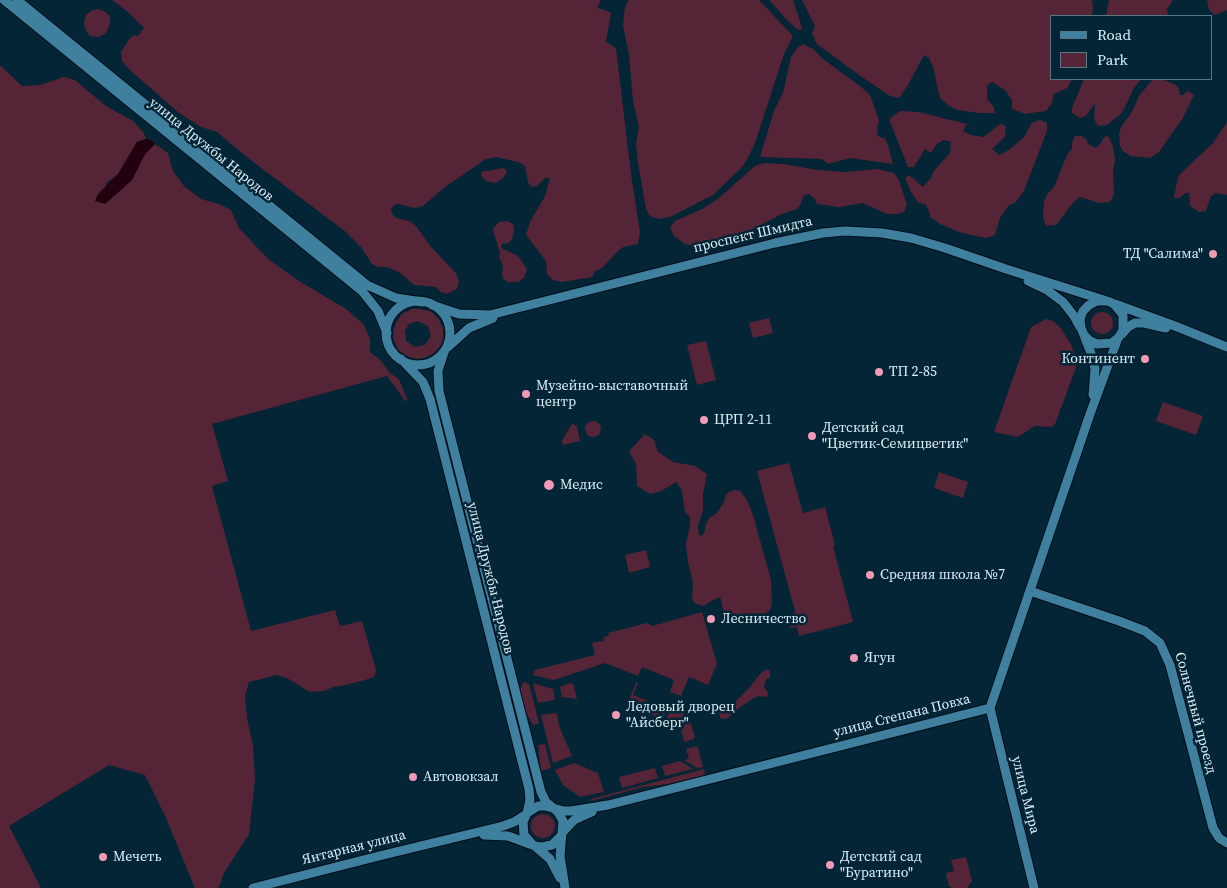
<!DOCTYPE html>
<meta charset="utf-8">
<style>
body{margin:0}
#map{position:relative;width:1227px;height:888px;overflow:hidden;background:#032535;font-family:"Source Serif 4",serif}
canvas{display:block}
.legend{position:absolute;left:1050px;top:15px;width:162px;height:65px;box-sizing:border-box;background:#032535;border:1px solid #5a7584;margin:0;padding:6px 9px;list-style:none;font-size:15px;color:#dceefa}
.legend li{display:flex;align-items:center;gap:10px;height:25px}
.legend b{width:25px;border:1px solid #5a7584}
</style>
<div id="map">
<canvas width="1227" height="888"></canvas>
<ul class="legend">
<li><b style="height:6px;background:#40809f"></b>Road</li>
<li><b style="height:14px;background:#562437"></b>Park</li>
</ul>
</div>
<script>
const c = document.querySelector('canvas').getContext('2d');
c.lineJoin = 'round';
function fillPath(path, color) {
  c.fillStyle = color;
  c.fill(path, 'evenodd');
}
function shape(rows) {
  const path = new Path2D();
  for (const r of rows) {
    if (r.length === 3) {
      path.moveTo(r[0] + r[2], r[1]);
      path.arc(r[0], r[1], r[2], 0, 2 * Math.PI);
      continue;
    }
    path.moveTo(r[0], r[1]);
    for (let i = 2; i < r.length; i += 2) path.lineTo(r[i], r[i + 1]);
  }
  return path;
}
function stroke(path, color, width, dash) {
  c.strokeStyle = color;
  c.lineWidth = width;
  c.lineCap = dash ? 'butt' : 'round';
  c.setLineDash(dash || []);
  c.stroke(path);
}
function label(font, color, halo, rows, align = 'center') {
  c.font = font + ' "Source Serif 4",serif';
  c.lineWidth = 5;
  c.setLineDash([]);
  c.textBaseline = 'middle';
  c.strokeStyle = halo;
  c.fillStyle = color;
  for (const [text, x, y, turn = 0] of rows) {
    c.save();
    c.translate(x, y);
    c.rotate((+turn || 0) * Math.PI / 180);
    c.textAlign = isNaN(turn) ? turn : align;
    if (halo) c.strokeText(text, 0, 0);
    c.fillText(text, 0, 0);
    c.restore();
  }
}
const green = shape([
 [112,0,601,0,597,8,605,10,611,13,606,42,616,48,631,174,640,232,638,244,623,247,618,251,602,268,595,271,592,277,562,282,553,280,547,274,546,261,526,235,530,222,545,196,550,178,545,178,537,186,531,187,528,182,525,166,518,162,497,157,486,159,445,187,423,206,415,208,398,204,394,205,391,209,392,214,396,218,409,221,415,225,431,247,456,273,459,282,457,289,447,294,441,292,436,287,414,285,399,272,387,267,378,267,372,264,361,247,346,232,248,158,217,132,201,127,179,113,131,71,122,61,121,52,130,38,134,35,138,36,144,28,128,12],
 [629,0,759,0,793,36,784,54,756,140,750,154,743,166,713,195,670,217,659,219,650,216,646,209,638,163,636,144,639,127,633,101,629,54,623,26,625,7],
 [769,0,793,0,800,21,802,30,797,29,787,20],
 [802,0,1092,0,1093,8,1092,16,1051,16,1051,79,1072,79,1067,88,1054,94,1052,103,1046,111,1025,114,1012,109,1012,100,1005,90,992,82,987,85,987,99,994,107,995,113,978,113,958,110,949,106,940,98,933,67,929,58,924,55,908,85,899,98,890,96,859,75,817,44,812,33,815,26],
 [1109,0,1173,0,1167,9,1168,16,1106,16],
 [1207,0,1227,0,1227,10,1215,15,1209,10],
 [98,9,104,11,110,16,110,24,106,33,99,37,90,36,86,30,84,24,86,15,91,11],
 [803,44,813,49,823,59,860,86,870,95,879,120,877,128,878,136,885,139,889,148,893,164,850,158,828,164,822,159,760,157,774,111,783,93,791,57,797,48],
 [0,65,22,86,40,85,64,77,75,80,106,106,133,121,144,133,146,139,137,142,118,174,106,183,105,204,132,180,145,154,155,144,168,153,173,171,184,186,201,199,219,204,231,210,239,228,268,259,299,281,346,309,364,325,370,339,370,352,381,361,390,373,399,379,407,399,406,402,387,376,212,424,228,481,212,486,251,631,335,610,340,626,362,621,376,670,375,675,372,678,346,685,333,687,324,691,310,692,287,678,277,675,249,682,245,695,247,719,253,745,255,779,249,834,224,873,219,887,216,888,195,888,166,818,145,775,109,765,9,826,41,888,0,888],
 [1084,79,1141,79,1134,88,1122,113,1107,125,1098,126,1094,119,1095,103,1086,116,1080,118,1072,113,1072,108],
 [1153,79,1161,79,1174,84,1178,87,1180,95,1183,95,1188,91,1194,95,1182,120,1175,129,1159,152,1150,158,1131,156,1123,151,1120,146,1119,134,1121,127,1132,112,1139,96],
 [900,111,918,112,967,124,963,131,971,135,984,137,1000,124,1006,126,1005,137,992,149,999,155,1009,150,1024,137,1032,123,1040,120,1047,123,1047,131,1024,191,1016,202,1009,205,1000,218,995,235,986,238,962,233,940,224,930,217,929,211,926,205,918,202,911,192,905,178,909,175,923,187,931,178,933,172,950,153,951,142,944,140,937,144,931,153,925,149,914,167,908,167,889,119],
 [1227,122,1227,195,1216,193,1211,196,1206,211,1199,212,1190,206,1189,193,1186,193,1179,198,1174,198,1177,182,1179,175,1213,143],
 [1075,136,1082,136,1086,139,1088,144,1096,148,1101,143,1104,137,1108,136,1113,146,1115,160,1113,172,1114,195,1110,202,1099,203,1080,197,1073,203,1056,225,1046,226,1043,218,1044,201,1048,193,1054,187,1067,155,1072,149,1072,143],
 [764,163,784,164,817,170,845,172,877,169,894,173,899,180,907,205,904,212,897,214,887,214,863,203,839,207,817,204,815,199,809,194,804,195,800,205,797,209,782,214,745,233,727,240,695,246,685,244,674,236,670,228,675,221,702,209,719,198,755,166],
 [504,168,507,172,502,179,495,183,486,181,482,177,481,172],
 [507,221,513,224,514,231,512,239,508,243,502,244,501,248,518,256,527,269,524,278,518,282,508,282,503,279,502,273,503,265,499,258,500,252,493,231,494,227,499,222],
 [412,309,419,309,430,311,438,318,443,328,443,338,441,345,434,353,424,358,417,359,407,356,398,350,394,340,393,333,396,323,402,314],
 [418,321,428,326,431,336,425,345,415,347,406,341,405,331,409,324],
 [1102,323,11],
 [769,318,773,333,753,338,749,323],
 [1046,319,1053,321,1059,326,1071,344,1077,365,1055,424,1052,427,1035,426,1018,437,994,432,1031,327],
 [706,341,716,380,697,385,687,345],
 [1163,402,1203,416,1196,435,1156,421],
 [593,429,8],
 [572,424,577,426,580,441,563,445,562,441],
 [645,434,654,440,658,452,673,462,695,466,707,474,703,494,703,510,698,526,699,535,701,536,704,534,706,524,709,518,717,513,724,502,726,495,729,492,734,490,740,491,747,500,753,515,771,580,772,605,769,611,751,624,730,624,725,620,721,599,719,597,703,606,694,603,692,597,693,583,688,562,686,544,690,526,690,517,685,512,682,490,676,482,661,491,650,494,637,486,636,464,629,451],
 [789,463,803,513,825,507,835,545,833,546,853,622,799,636,797,627,790,628,795,611,757,471],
 [939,472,968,482,963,498,934,488],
 [646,550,650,567,629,573,625,555],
 [702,612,717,664,708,685,689,677,681,696,670,692,674,680,642,667,638,676,605,663,554,680,533,675,535,670,595,655,592,643,604,641,603,637,609,636,608,633,647,623,652,626],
 [767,669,770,671,770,677,766,680,764,686,768,693,767,697,759,696,754,698,739,708,728,718,724,719,720,718,719,711,720,708,729,708,750,687,761,673],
 [524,682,529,684,539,723,533,725,526,712,520,689],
 [533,683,553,689,555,700,538,703],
 [570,683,573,684,577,699,562,697,560,687],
 [636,683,638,683,633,695,667,709,662,719,627,705],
 [673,705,676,706,689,719,695,737,694,739,684,742,681,728,673,730,672,725,667,726,666,719],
 [557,713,559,726,572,756,553,763,541,715],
 [545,744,551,768,541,771,538,745],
 [696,746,698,748,703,767,697,768,684,760,689,758,686,749],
 [680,761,693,769,665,776,662,766],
 [574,763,598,773,604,792,580,797,563,785,555,770],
 [655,768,658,778,622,788,619,777],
 [704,769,705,773,703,776,669,784,643,787,591,801,591,799],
 [543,826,12],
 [966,857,972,881,967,888,952,888,949,886,946,873,954,871,951,860]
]);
const water = shape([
 [146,139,153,141,155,144,145,154,132,180,105,204,95,201,98,194,118,174,137,142]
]);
const secondary = shape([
 [4,0,362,291,378,311,387,333],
 [17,0,367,285,396,298,422,302],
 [1028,281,1047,290,1063,302,1074,316,1080,327],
 [418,333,32],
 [1115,304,1175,326,1227,347],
 [432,305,459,314,490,315,775,243,823,233,845,231,882,233,911,238,945,248,1006,269,1110,302,1114,304,1123,315,1123,330,1119,337,1112,343,1097,344,1090,341,1084,335,1081,328,1080,319,1083,311,1089,305,1097,301,1106,301],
 [1122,334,1128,327,1135,323,1144,323,1166,328],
 [1085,338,1091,353,1095,369,1093,395],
 [448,347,469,328,493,318],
 [444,352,438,371,439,391,541,792,546,802,558,812,563,821,560,856,565,888],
 [401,359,423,382,430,399,529,789,530,800,527,813],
 [1030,591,1119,621,1145,631,1160,643,1170,665,1213,828,1219,838,1227,843],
 [563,832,574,820,592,812],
 [484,835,508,836,535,846,550,859,560,878],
 [532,844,524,835,523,822,527,813,538,806,545,806,564,811,571,811,608,805,990,708],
 [535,846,542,847,552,845,562,835],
 [253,888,379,856,503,826,514,822,525,815],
 [1034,888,990,708,1090,414,1118,338]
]);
const markers = [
 [1213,254,5,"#f09ab6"],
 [1145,359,5,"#f09ab6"],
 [879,372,5,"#f09ab6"],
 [526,394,5,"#f09ab6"],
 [704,420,5,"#f09ab6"],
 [812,436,5,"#f09ab6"],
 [549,485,6,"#f09ab6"],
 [870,575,5,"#f09ab6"],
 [711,619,5,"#f09ab6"],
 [854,658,5,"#f09ab6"],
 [616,715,5,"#f09ab6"],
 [413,777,5,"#f09ab6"],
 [103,857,5,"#f09ab6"],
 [830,865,5,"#f09ab6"]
];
const streetNames = [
 ["улица Дружбы Народов",211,150,39],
 ["проспект Шмидта",753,235,-13],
 ["улица Дружбы Народов",490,578,76],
 ["Солнечный проезд",1195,713,75],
 ["улица Степана Повха",902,716,-14],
 ["улица Мира",1025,795,76],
 ["Янтарная улица",354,848,-14]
];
const poiNames = [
 ["ТД \"Салима\"",1203,254,"right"],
 ["Континент",1135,359,"right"],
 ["ТП 2-85",889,372],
 ["Музейно-выставочный",536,386],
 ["центр",536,402],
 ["ЦРП 2-11",714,420],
 ["Детский сад",822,428],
 ["\"Цветик-Семицветик\"",822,444],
 ["Медис",560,485],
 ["Средняя школа №7",880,575],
 ["Лесничество",721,619],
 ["Ягун",864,658],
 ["Ледовый дворец",626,707],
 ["\"Айсберг\"",626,723],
 ["Автовокзал",423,777],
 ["Мечеть",113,857],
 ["Детский сад",840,857],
 ["\"Буратино\"",840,873]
];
fillPath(green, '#562437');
fillPath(water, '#23000d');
stroke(secondary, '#000d19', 11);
stroke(secondary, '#40809f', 9);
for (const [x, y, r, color] of markers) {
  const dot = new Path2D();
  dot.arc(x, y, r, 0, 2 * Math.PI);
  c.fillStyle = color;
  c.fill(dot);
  stroke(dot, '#032535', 2);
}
label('14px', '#dceefa', '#032535', streetNames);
label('14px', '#dceefa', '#032535', poiNames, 'left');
</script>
